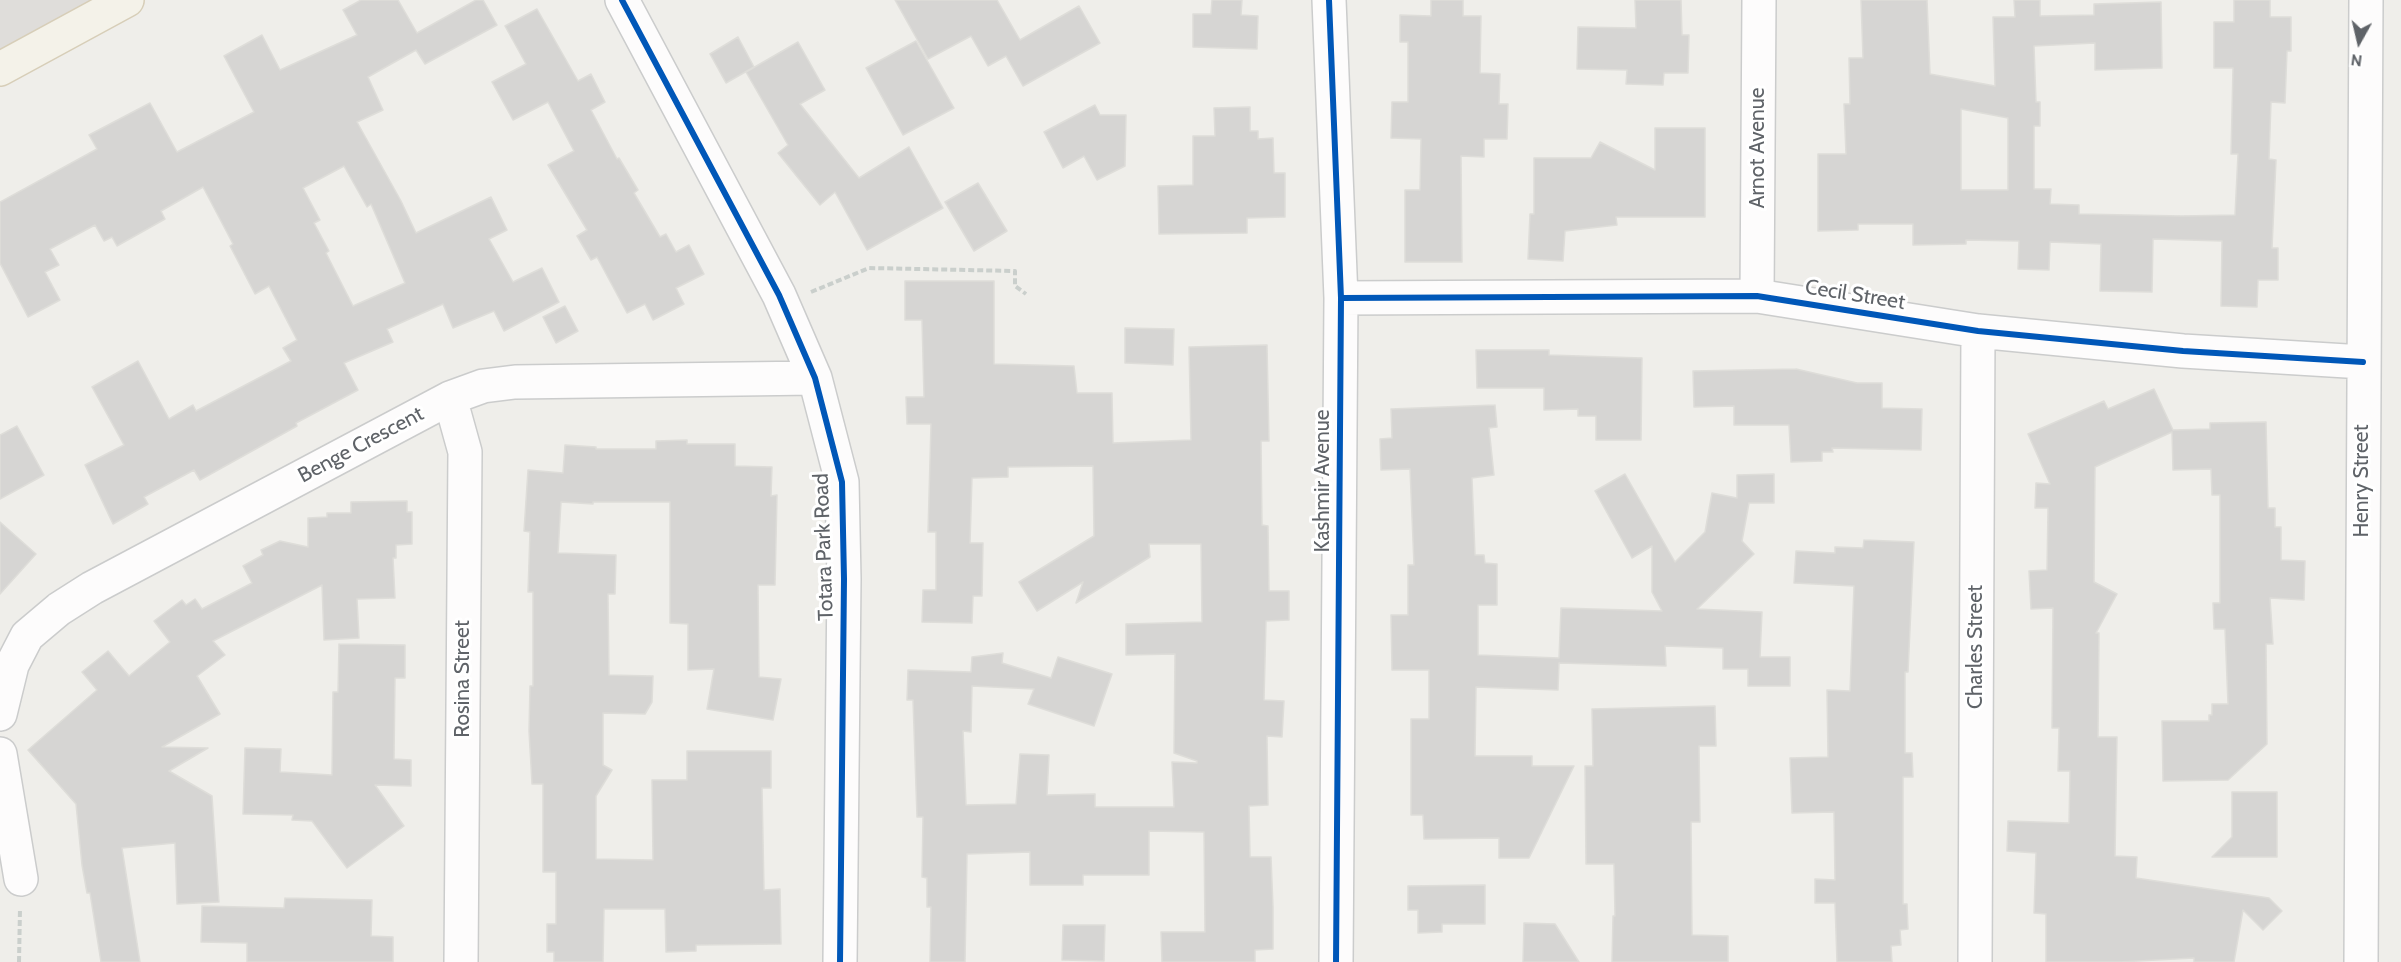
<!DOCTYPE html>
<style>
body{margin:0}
#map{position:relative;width:2401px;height:962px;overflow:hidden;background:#efeeea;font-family:Cabin,sans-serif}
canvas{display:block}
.north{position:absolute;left:2329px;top:12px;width:60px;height:60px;-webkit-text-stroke:4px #fff;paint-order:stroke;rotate:188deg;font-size:16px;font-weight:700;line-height:24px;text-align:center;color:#5f6368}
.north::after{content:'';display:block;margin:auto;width:21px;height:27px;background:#5f6368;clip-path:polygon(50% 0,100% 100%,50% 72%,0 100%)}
</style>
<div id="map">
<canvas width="2401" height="962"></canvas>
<div class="north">N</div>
</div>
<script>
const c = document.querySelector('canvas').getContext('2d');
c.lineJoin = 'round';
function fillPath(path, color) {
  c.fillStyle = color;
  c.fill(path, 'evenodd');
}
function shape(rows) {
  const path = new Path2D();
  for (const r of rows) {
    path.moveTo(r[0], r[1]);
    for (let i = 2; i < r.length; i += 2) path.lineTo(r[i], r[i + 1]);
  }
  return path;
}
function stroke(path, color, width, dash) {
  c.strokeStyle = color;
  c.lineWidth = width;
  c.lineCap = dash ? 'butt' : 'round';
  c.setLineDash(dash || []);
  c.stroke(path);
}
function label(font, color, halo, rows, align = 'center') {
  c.font = font + ' Cabin,sans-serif';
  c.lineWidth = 6;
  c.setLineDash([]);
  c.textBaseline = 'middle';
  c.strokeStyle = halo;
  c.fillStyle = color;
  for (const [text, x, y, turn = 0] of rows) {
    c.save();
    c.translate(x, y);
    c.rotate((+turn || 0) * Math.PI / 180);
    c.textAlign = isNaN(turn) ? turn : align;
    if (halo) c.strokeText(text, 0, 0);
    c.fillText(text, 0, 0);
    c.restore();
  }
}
const industrial = shape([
 [0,0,127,0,0,69]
]);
const building = shape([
 [361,0,398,0,417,33,476,0,483,0,497,25,425,64,416,50,368,77,383,110,357,122,401,201,416,233,491,197,507,230,489,239,513,282,542,268,559,302,504,331,494,311,453,328,443,304,387,329,393,342,344,363,358,390,296,423,297,426,200,480,194,470,144,497,148,504,113,524,85,465,124,445,92,387,138,361,169,419,193,405,196,411,291,361,283,348,297,340,269,286,255,294,230,246,233,244,203,187,161,211,165,219,117,246,112,237,104,241,95,225,50,249,59,265,45,272,60,300,28,317,0,263,0,202,97,149,89,135,150,103,177,152,254,112,224,56,262,35,280,70,357,35,343,10,361,0],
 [344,166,367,207,371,204,405,283,353,306,326,253,329,251,314,223,320,220,303,188,344,166],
 [895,0,997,0,1020,40,1079,6,1100,43,1023,86,1006,56,988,66,971,36,928,59,895,0],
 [1212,0,1242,0,1241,15,1258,16,1257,49,1193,47,1193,14,1211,14,1212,0],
 [1431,0,1463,0,1463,16,1481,16,1480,73,1500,74,1499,104,1508,104,1507,139,1484,139,1484,157,1461,156,1462,262,1405,262,1405,190,1420,190,1421,139,1391,138,1392,102,1408,102,1408,42,1400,42,1400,15,1431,16,1431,0],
 [1635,0,1681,0,1682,35,1689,35,1688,73,1664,73,1663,85,1626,84,1627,70,1577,69,1578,27,1636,28,1635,0],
 [1861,0,1927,0,1930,74,1995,86,1993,17,2015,17,2014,0,2040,0,2040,16,2094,15,2094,4,2161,2,2162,68,2095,70,2095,43,2034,46,2036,102,2040,102,2040,126,2034,126,2034,189,2051,189,2050,204,2079,205,2079,214,2182,216,2235,215,2238,154,2231,154,2233,68,2214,68,2214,22,2234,22,2234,0,2270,0,2270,17,2291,17,2291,51,2287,51,2285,103,2271,102,2269,159,2276,160,2272,248,2278,248,2278,280,2258,280,2257,307,2221,306,2222,241,2153,239,2152,292,2100,291,2101,244,2050,242,2049,270,2018,269,2019,241,1966,240,1966,244,1913,245,1913,224,1858,224,1858,230,1818,231,1818,154,1846,154,1844,104,1850,104,1849,58,1863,58,1861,0],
 [1961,109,2008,118,2008,190,1961,190,1961,109],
 [537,9,578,81,591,74,605,102,591,110,617,159,619,158,638,190,634,193,660,237,666,234,676,252,689,245,704,274,676,288,684,304,653,320,645,304,627,313,597,257,591,260,577,236,587,230,548,165,574,151,548,102,513,120,492,82,526,64,505,26,537,9],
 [738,37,754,67,726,83,710,54,738,37],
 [916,41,954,108,903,135,866,68,916,41],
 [798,42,825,90,800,104,859,178,909,147,943,208,867,250,835,192,820,205,778,153,788,145,746,72,798,42],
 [1095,105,1100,115,1126,115,1125,166,1097,180,1084,156,1063,168,1044,132,1095,105],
 [1250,107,1250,131,1258,131,1258,139,1273,138,1274,173,1285,173,1285,217,1247,218,1247,233,1159,234,1158,186,1193,185,1193,136,1215,136,1214,108,1250,107],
 [1655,128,1705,128,1705,217,1616,217,1617,225,1565,231,1563,261,1528,259,1530,214,1534,214,1534,158,1591,158,1600,142,1655,170,1655,128],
 [978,183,1007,231,974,251,945,202,978,183],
 [905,281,994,281,994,364,1074,366,1077,393,1112,393,1113,443,1191,440,1189,347,1267,345,1269,441,1261,441,1262,525,1268,526,1269,591,1289,591,1289,620,1266,621,1264,700,1284,701,1282,737,1267,736,1268,805,1249,806,1250,857,1271,857,1273,907,1273,949,1255,950,1255,962,1162,962,1161,932,1205,932,1204,832,1149,831,1149,875,1083,875,1083,885,1030,885,1030,852,967,854,965,962,930,962,931,907,927,907,927,878,922,877,923,817,917,817,913,700,907,700,908,670,971,672,972,657,1003,653,1002,663,1051,678,1058,657,1112,674,1094,726,1028,704,1034,689,972,686,971,732,963,731,966,805,1016,804,1020,754,1049,755,1047,795,1095,794,1095,807,1174,807,1172,762,1197,763,1197,761,1174,753,1175,654,1126,655,1126,624,1202,622,1201,544,1149,544,1150,557,1076,603,1083,582,1037,611,1019,582,1094,536,1093,466,1008,467,1008,477,972,478,970,543,983,543,982,596,973,596,972,623,922,622,923,590,936,590,936,532,928,532,931,424,907,424,906,397,924,397,922,320,905,320,905,281],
 [565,306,578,331,556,343,543,317,565,306],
 [1125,328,1174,329,1173,365,1125,363,1125,328],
 [1476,350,1549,350,1549,355,1642,358,1641,440,1596,440,1596,416,1578,416,1578,409,1544,410,1544,388,1477,388,1476,350],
 [1796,369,1857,383,1882,383,1882,408,1922,409,1921,450,1832,448,1833,452,1822,452,1822,461,1791,462,1789,425,1734,425,1734,406,1694,407,1693,371,1796,369],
 [2154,389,2173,430,2210,429,2210,423,2266,422,2268,508,2275,508,2275,527,2281,527,2281,560,2305,561,2304,600,2270,598,2273,644,2266,644,2267,744,2228,780,2163,781,2162,721,2209,721,2209,715,2212,715,2212,704,2228,704,2225,629,2214,629,2213,603,2220,603,2220,495,2212,495,2211,469,2173,470,2172,432,2095,467,2094,582,2117,594,2096,633,2099,633,2098,737,2117,737,2115,856,2137,857,2136,878,2269,898,2282,911,2263,930,2243,910,2234,962,2194,962,2194,958,2119,962,2046,962,2046,914,2034,913,2036,853,2007,851,2008,821,2069,823,2070,771,2058,771,2059,728,2052,728,2053,608,2031,609,2029,571,2047,570,2048,508,2035,508,2036,483,2050,484,2028,434,2104,401,2108,409,2154,389],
 [1495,405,1497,427,1489,428,1494,475,1472,478,1475,555,1484,555,1485,563,1497,564,1497,605,1478,605,1478,655,1559,658,1561,608,1662,611,1652,592,1652,546,1632,558,1595,491,1625,474,1675,562,1705,532,1712,493,1737,498,1737,475,1774,474,1774,503,1749,503,1742,541,1754,554,1697,609,1762,612,1760,657,1790,657,1790,686,1748,686,1748,669,1723,669,1723,648,1665,646,1666,666,1559,663,1558,690,1476,687,1475,756,1532,756,1532,766,1574,766,1529,858,1499,858,1499,838,1424,839,1423,815,1411,815,1411,719,1429,719,1429,670,1392,670,1391,615,1408,615,1408,565,1414,565,1410,469,1381,470,1380,439,1392,438,1391,409,1495,405],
 [17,426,44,475,0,499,0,435,17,426],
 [687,440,687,444,735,444,735,466,772,467,771,496,777,495,775,585,758,585,759,677,781,679,773,720,707,709,714,669,688,670,688,624,670,623,670,502,593,502,593,504,561,502,558,553,616,555,615,594,608,594,609,675,653,676,652,702,645,714,603,713,603,765,612,770,596,796,596,859,653,860,652,780,687,780,687,751,771,751,771,788,762,788,764,890,780,889,781,944,696,945,696,951,666,952,665,909,604,909,603,962,554,962,554,952,547,952,547,924,556,924,556,872,543,872,543,784,532,784,529,731,530,686,533,686,533,592,528,592,530,532,524,531,528,470,563,473,565,445,596,447,596,449,656,449,656,441,687,440],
 [407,501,407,512,412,512,412,544,396,545,396,558,393,558,395,598,357,599,359,638,324,640,322,585,213,641,225,655,197,676,220,714,162,747,208,748,169,771,212,796,219,902,177,904,175,843,122,848,140,962,101,962,90,893,87,893,82,865,76,804,28,750,97,690,82,672,108,651,129,676,170,642,154,621,182,600,186,605,195,599,202,609,252,583,243,566,263,555,261,550,280,541,308,547,308,518,327,517,327,513,351,513,351,502,407,501],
 [0,522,36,554,0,594,0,522],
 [1864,540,1914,542,1908,672,1905,672,1905,753,1912,753,1913,777,1903,777,1903,904,1907,904,1908,929,1900,930,1901,945,1891,946,1892,962,1837,962,1835,903,1815,903,1815,879,1835,880,1834,812,1792,813,1790,758,1828,757,1827,690,1850,691,1854,586,1794,583,1796,551,1835,553,1835,547,1863,548,1864,540],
 [339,644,405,645,405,678,395,678,394,759,411,760,411,786,375,785,404,826,347,868,312,821,292,820,293,815,243,814,245,748,281,749,280,772,332,775,333,692,338,692,339,644],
 [1715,706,1716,746,1699,746,1700,822,1691,822,1692,935,1728,936,1728,962,1612,962,1613,916,1615,916,1614,864,1586,864,1585,766,1593,766,1592,709,1715,706],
 [2232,792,2277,792,2277,857,2212,857,2232,837,2232,792],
 [1485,885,1485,924,1442,924,1442,932,1418,933,1418,910,1408,910,1408,886,1485,885],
 [285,898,372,900,371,936,393,937,393,962,247,962,247,943,201,942,202,906,284,908,285,898],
 [1524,923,1555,924,1579,962,1523,962,1524,923],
 [1063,925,1105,925,1104,961,1062,960,1063,925]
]);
const path = shape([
 [811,292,869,268,1015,271,1015,286,1026,294],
 [19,962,20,909]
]);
const minor = shape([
 [622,0,779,295,815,378,842,482,844,579,840,962],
 [1329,0,1341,298,1336,962],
 [1757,296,1759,0],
 [1341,298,1757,296,1978,331,2183,351,2363,362],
 [450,398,465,452,461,962],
 [0,714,12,665,27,636,59,609,92,588,450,398,483,386,515,382,815,378],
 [0,754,21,879],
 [1975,962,1978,331],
 [2361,962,2366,0]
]);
const major = shape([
 [0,69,127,0]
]);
const cycleway = shape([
 [622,0,779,295,815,378,842,482,844,579,840,962],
 [1329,0,1341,298,1336,962],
 [1341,298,1757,296,1978,331,2183,351,2363,362]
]);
const streetNames = [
 ["Arnot Avenue",1758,148,-90],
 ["Cecil Street",1855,295,9],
 ["Benge Crescent",361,445,-28],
 ["Kashmir Avenue",1323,481,-90],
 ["Henry Street",2362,481,-90],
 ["Totara Park Road",824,547,-92],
 ["Charles Street",1976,647,-90],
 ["Rosina Street",463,679,-90]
];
fillPath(industrial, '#dfddda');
fillPath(building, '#d6d5d3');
stroke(building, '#deddd9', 1.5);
stroke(minor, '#cbcccc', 36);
stroke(major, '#d7ceb8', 36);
stroke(path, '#cacfcc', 4, [6, 3]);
stroke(minor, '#fdfcfc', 33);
stroke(major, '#f4f2e9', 33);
stroke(cycleway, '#0057b8', 6);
label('21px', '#5f6368', '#fff', streetNames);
</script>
